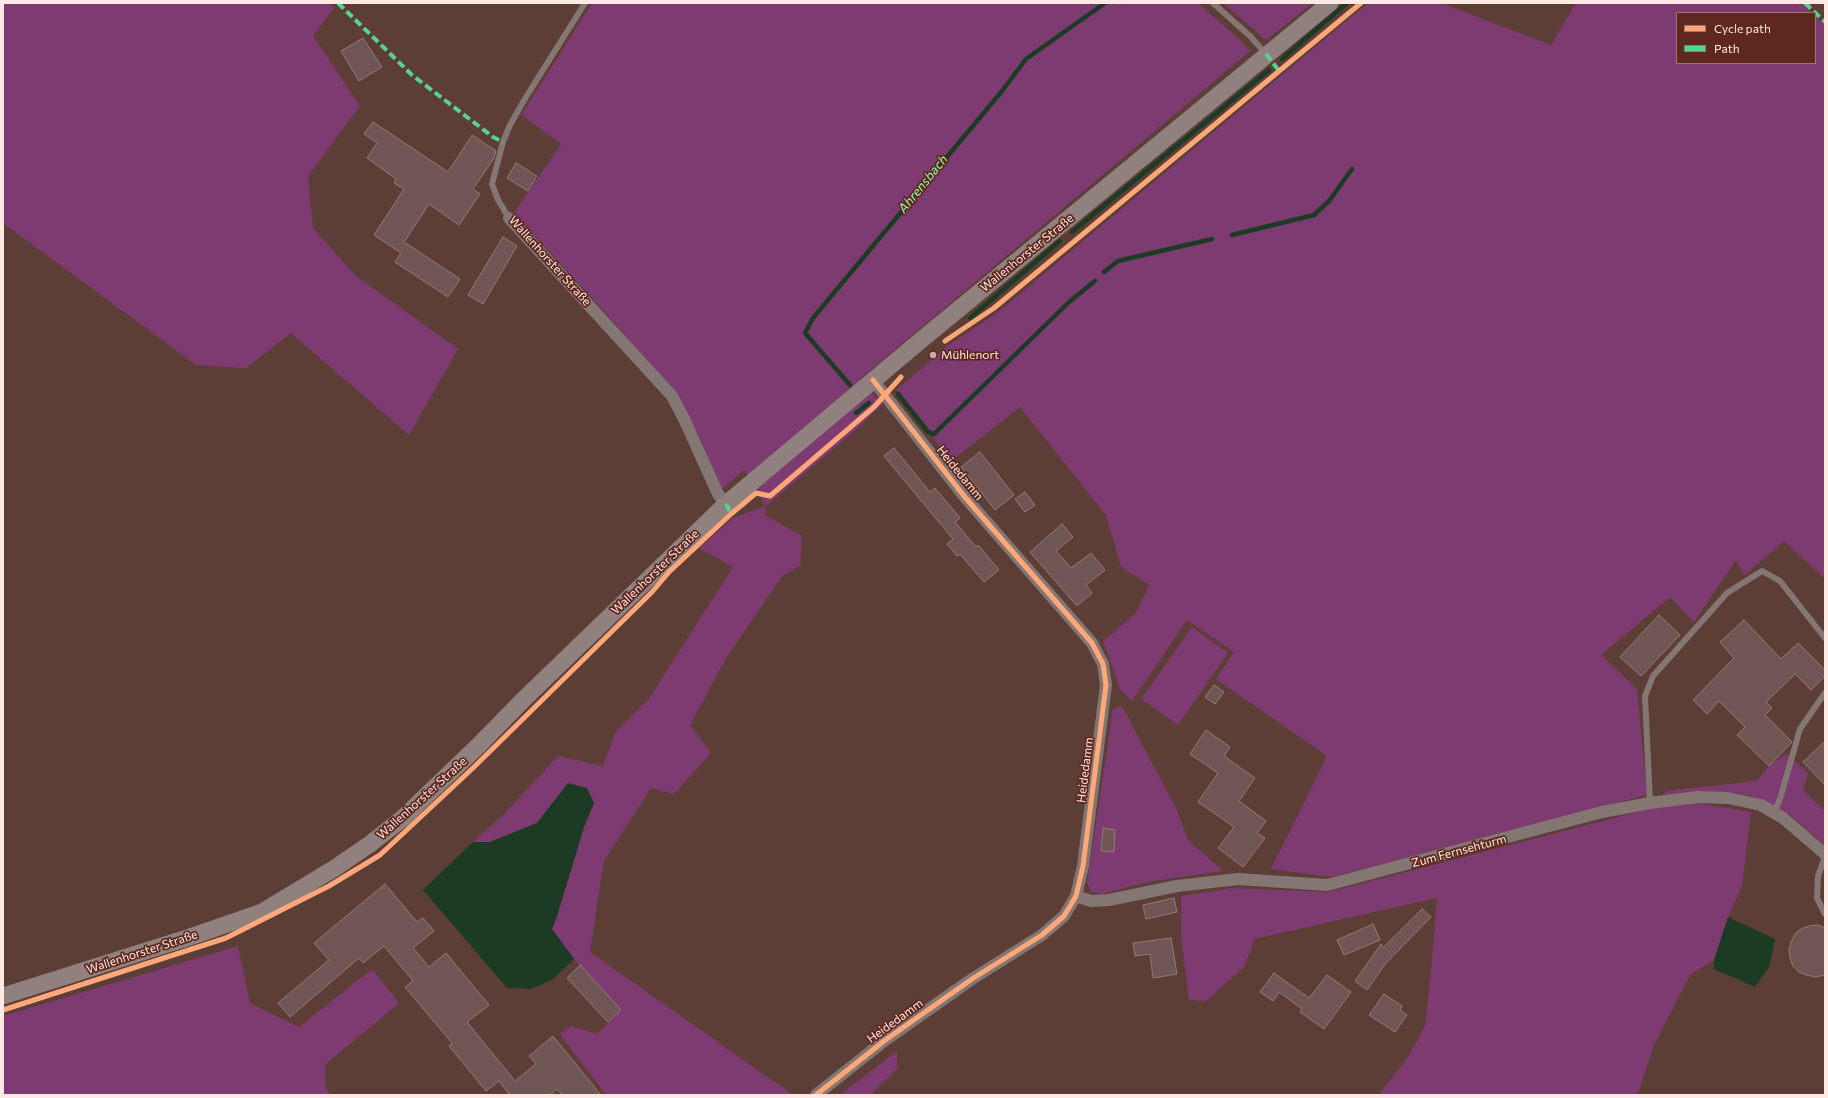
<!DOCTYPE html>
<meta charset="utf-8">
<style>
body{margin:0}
#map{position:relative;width:1828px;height:1098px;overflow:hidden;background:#5d3e37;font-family:Commissioner,sans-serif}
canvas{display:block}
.frame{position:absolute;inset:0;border:4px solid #ffe9e4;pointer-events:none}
.legend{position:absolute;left:1676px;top:12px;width:140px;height:52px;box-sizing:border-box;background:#5f281e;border:1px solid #9f756d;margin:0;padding:5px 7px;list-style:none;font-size:12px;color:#ffe9e4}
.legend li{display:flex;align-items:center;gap:8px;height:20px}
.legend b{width:20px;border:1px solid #9f756d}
</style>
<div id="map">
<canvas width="1828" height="1098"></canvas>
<div class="frame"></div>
<ul class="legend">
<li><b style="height:5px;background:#fea87a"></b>Cycle path</li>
<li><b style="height:5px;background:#53d58f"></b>Path</li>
</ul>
</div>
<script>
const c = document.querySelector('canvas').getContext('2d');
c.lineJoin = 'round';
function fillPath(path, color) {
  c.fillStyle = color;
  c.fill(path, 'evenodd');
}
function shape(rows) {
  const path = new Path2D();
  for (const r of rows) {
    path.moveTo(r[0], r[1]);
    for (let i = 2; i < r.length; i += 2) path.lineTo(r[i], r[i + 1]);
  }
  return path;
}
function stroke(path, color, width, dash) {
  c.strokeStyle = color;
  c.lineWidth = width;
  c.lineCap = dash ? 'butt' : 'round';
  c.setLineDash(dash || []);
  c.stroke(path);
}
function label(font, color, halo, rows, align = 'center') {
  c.font = font + ' Commissioner,sans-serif';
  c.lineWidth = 3.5;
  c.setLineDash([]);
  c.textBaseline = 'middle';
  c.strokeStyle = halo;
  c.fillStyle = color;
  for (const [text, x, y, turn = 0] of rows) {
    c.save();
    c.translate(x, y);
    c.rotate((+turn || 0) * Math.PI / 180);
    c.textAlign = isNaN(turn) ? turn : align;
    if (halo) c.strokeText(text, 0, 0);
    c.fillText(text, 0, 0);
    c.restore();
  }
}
const green = shape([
 [3,3,328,3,334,8,313,36,360,106,308,176,313,228,355,275,458,349,409,435,291,333,246,368,196,365,3,223],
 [592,3,1198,3,1239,39,1250,51,859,380,883,404,852,433,766,506,765,515,802,536,800,566,782,576,725,660,690,725,711,753,674,794,651,788,604,861,590,952,793,1095,606,1095,560,1034,571,1026,597,1034,621,1010,574,959,552,929,557,916,584,827,594,803,568,783,537,823,490,842,473,842,504,814,558,756,603,766,615,733,650,697,733,567,699,548,733,518,766,506,744,470,722,489,695,428,680,402,620,329,514,213,561,144,521,115],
 [1223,3,1313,3,1266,40],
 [1368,3,1441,3,1551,45,1576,3,1802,3,1812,13,1677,13,1677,63,1815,63,1815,16,1825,26,1825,579,1784,541,1745,575,1736,560,1694,622,1670,597,1601,655,1637,689,1647,795,1331,877,1271,869,1327,756,1216,679,1234,652,1187,620,1132,701,1120,689,1103,641,1136,613,1149,585,1121,567,1106,515,1020,407,949,463,930,431,896,390,946,347,997,313],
 [1192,627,1228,653,1178,725,1141,699],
 [1122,706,1176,808,1188,840,1223,871,1153,881,1101,894,1091,892,1087,883,1113,709],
 [1787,753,1808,774,1803,790,1825,811,1825,845,1790,815,1758,798,1738,793,1662,795,1667,791,1756,781,1769,766],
 [1696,803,1751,812,1742,885,1728,918,1714,960,1690,975,1654,1045,1637,1095,1378,1095,1407,1059,1425,1026,1431,972,1437,898,1254,939,1245,966,1206,1001,1189,1000,1181,935,1181,896,1233,888,1329,892,1649,809],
 [238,946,250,1003,299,1027,372,969,399,1003,325,1065,326,1089,331,1095,3,1095,3,1016],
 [897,1051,897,1069,870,1095,840,1095]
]);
const water = shape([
 [568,783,587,788,594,803,584,827,557,916,552,929,574,959,552,980,531,989,507,988,423,890,473,842,490,842,537,823],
 [1728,917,1775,939,1769,967,1755,987,1714,969,1714,960]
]);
const stream = shape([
 [1282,59,1347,3],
 [1072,232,1269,70],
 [1232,235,1314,215,1329,201,1352,169],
 [1104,272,1118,261,1212,239],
 [970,318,1060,241],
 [850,385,805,333,813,318,1002,91,1026,59,1105,3],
 [898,394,928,432,934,434,1069,302,1095,281],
 [856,413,869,403]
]);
const building = shape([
 [363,38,382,67,359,81,341,51,363,38],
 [373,122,448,172,472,135,496,151,494,158,473,189,480,194,459,225,429,204,404,242,460,279,448,297,395,262,401,253,374,235,404,189,394,183,396,179,367,158,377,143,364,134,373,122],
 [516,163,537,176,528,191,507,178,516,163],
 [503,237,517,246,483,304,468,295,503,237],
 [894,448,930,492,935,488,960,518,955,522,976,547,978,545,999,570,984,582,960,554,957,556,947,544,953,539,884,456,894,448],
 [980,452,1014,495,995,510,961,467,980,452],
 [1025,492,1035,505,1025,512,1015,499,1025,492],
 [1062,524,1073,537,1056,551,1071,568,1091,553,1105,570,1086,585,1092,593,1077,606,1030,552,1062,524],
 [1659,615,1680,635,1641,676,1620,657,1659,615],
 [1744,620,1781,659,1798,643,1825,670,1825,676,1811,690,1795,674,1766,702,1772,708,1765,715,1792,742,1769,766,1737,735,1745,727,1719,701,1707,714,1693,700,1734,658,1720,642,1744,620],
 [1214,685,1224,692,1215,704,1205,697,1214,685],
 [1206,730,1230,747,1224,756,1255,778,1239,801,1266,821,1257,833,1265,838,1243,867,1218,848,1234,827,1198,802,1218,773,1190,754,1206,730],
 [1825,741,1825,785,1803,762,1825,741],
 [1103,828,1115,830,1114,852,1101,851,1103,828],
 [385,884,417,922,423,918,434,931,413,948,429,967,446,953,489,1005,467,1022,515,1081,536,1064,529,1056,553,1036,601,1095,562,1095,557,1089,550,1095,510,1095,499,1081,486,1091,449,1046,452,1043,405,987,413,981,384,946,363,963,359,958,290,1017,278,1003,329,960,314,943,385,884],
 [1174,898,1177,912,1146,919,1143,905,1174,898],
 [1422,909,1431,917,1386,963,1367,990,1355,981,1381,944,1383,948,1422,909],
 [1373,924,1380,940,1344,955,1337,940,1373,924],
 [1818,925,1825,928,1825,975,1815,977,1807,975,1799,972,1793,966,1790,958,1789,950,1791,942,1795,934,1801,929,1809,926,1818,925],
 [1171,938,1177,974,1153,978,1150,954,1135,956,1133,943,1171,938],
 [580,965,621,1010,608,1022,567,978,580,965],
 [1274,973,1309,998,1327,975,1351,992,1324,1029,1300,1012,1302,1009,1279,992,1273,1001,1260,992,1274,973],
 [1384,994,1402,1006,1400,1010,1407,1015,1395,1032,1369,1015,1384,994]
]);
const service = shape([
 [1213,3,1250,36,1266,54],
 [509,218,498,200,492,184,503,142,510,125,526,97,585,3],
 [1650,803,1645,696,1653,676,1727,593,1762,571,1780,581,1825,638],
 [1774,812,1780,799,1800,729,1825,693],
 [1825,857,1818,876,1817,898,1825,914]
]);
const minor = shape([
 [509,218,672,396,685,421,718,494,726,504],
 [1076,896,1091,901,1109,900,1177,886,1238,879,1327,885,1602,812,1650,803,1698,797,1728,798,1761,805,1783,818,1825,854],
 [816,1095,884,1041,972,979,1042,935,1064,916,1076,896,1083,866,1106,685,1103,664,1092,643,964,496,873,380]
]);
const secondary = shape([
 [3,996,190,937,262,912,335,868,370,844,403,818,478,746,524,699,726,504,920,341,1330,3]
]);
const quiet = shape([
 [338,3,412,75,493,137,503,142],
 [1805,3,1825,22],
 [1266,54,1280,72],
 [726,504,731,514]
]);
const cycleway = shape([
 [945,341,994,308,1361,3],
 [3,1010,226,938,329,886,380,855,474,767,652,592,669,572,731,514,756,493,770,496,874,407,901,377],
 [816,1095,884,1041,972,979,1042,935,1064,916,1076,896,1083,866,1106,685,1103,664,1092,643,964,496,873,380]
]);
const markers = [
 [933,355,4,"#c6ada7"]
];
const streetNames = [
 ["Wallenhorster Straße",1027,253,-39],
 ["Wallenhorster Straße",550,261,48],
 ["Heidedamm",960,473,51],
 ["Wallenhorster Straße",655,572,-44],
 ["Heidedamm",1085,770,-83],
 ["Wallenhorster Straße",422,798,-42],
 ["Zum Fernsehturm",1459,851,-15],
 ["Wallenhorster Straße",142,952,-18],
 ["Heidedamm",895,1021,-36]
];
const poiNames = [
 ["Mühlenort",941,355]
];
const waterNames = [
 ["Ahrensbach",923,184,-51]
];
fillPath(green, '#7e3b71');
fillPath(water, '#1c3b24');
stroke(stream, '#1c3b24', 4.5);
fillPath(building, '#6f5553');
stroke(building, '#947977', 1);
stroke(service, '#847673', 6);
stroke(minor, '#847673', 12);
stroke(secondary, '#90817e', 17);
stroke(quiet, '#53d58f', 4, [8, 4]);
stroke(cycleway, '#fea87a', 5);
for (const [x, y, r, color] of markers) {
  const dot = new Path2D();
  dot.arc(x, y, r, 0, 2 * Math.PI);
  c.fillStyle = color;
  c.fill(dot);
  stroke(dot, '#5f281e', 1.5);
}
label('12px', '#ffe9e4', '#5f281e', streetNames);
label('12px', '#ffe9e4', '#5f281e', poiNames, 'left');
label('italic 13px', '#8efaae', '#5f281e', waterNames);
</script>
